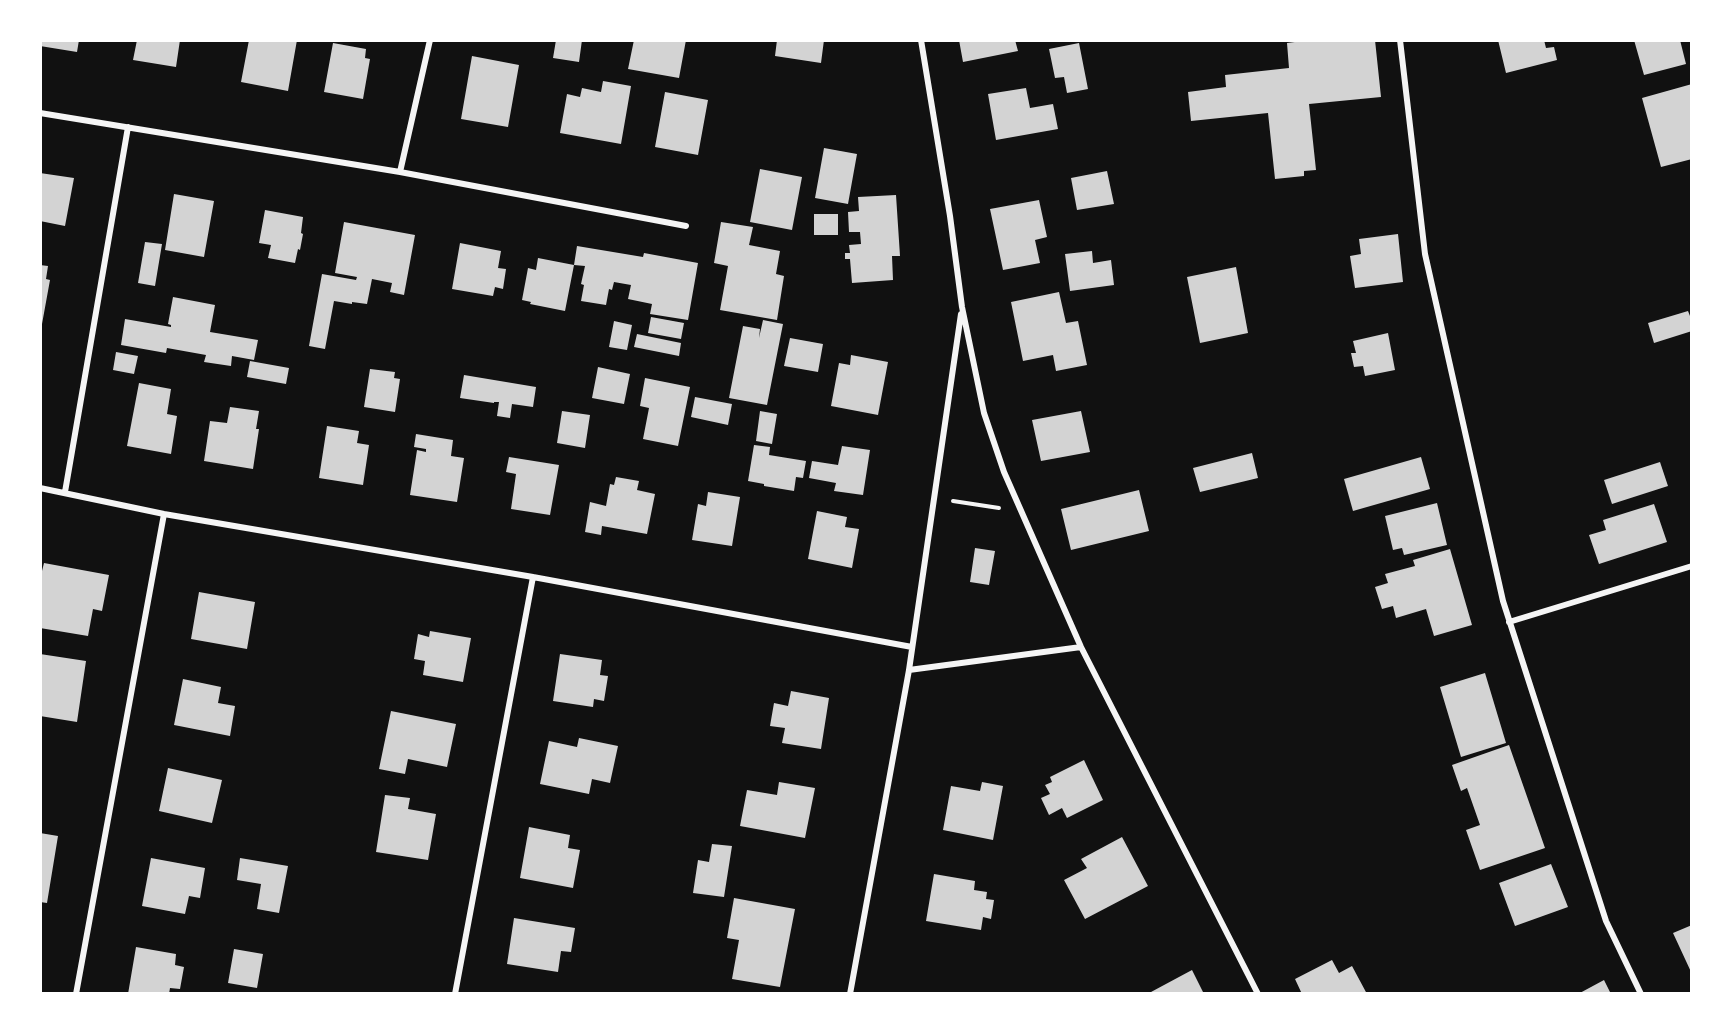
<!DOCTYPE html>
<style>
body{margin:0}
#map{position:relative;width:1732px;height:1034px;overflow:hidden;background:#111;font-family:Rubik,sans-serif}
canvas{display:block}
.frame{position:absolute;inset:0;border:42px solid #fff;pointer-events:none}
</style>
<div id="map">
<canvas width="1732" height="1034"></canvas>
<div class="frame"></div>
</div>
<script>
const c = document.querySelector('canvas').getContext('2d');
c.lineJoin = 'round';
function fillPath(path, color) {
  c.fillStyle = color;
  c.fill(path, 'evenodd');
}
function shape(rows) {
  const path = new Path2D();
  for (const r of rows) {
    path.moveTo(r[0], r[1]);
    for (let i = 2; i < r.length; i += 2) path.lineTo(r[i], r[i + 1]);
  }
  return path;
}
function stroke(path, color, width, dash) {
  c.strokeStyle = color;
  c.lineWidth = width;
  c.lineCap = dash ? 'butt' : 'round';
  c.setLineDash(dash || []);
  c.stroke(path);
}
const building = shape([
 [40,40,79,40,77,52,40,46],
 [137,40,180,40,176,67,133,60],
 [249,40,297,40,288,91,241,82],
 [556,40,582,40,579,62,553,58],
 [634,40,686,40,679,78,628,69],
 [777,40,824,40,821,63,775,56],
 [959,40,1015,40,1018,51,963,62],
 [1310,40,1375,40,1381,97,1309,104,1316,170,1304,171,1304,176,1275,179,1268,113,1191,121,1188,92,1226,87,1225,75,1289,68,1287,43],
 [1498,40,1544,40,1546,48,1554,47,1557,60,1506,73],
 [1634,40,1680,40,1686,64,1644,75],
 [333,43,366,49,365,58,370,59,363,99,324,92],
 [1079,43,1088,89,1067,93,1064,77,1055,78,1049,49],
 [472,56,519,65,508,127,461,119],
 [603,81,631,86,621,144,560,133,567,94,580,97,582,88,601,92],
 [1692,84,1692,159,1661,167,1642,98],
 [1026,88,1030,108,1053,104,1058,129,996,140,988,94],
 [665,92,708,100,698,155,655,147],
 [824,148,857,154,848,204,815,198],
 [760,169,802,177,792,230,750,222],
 [1107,171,1114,204,1077,210,1071,178],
 [40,173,74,178,65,226,40,221],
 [174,194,214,201,204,257,165,250],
 [896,195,900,256,892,256,893,280,852,283,850,259,845,259,845,253,850,253,849,245,861,244,860,232,849,232,848,212,859,211,858,197],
 [1039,200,1047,237,1035,240,1040,263,1003,270,990,209],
 [265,210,303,217,301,233,303,234,300,250,298,249,295,263,268,258,271,245,259,243],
 [814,214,838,214,838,235,814,235],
 [344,222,415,235,404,295,390,292,392,283,372,279,367,304,352,302,352,304,334,301,325,349,309,346,322,274,356,280,357,277,335,273],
 [721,222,753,227,749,245,780,251,776,274,784,276,777,320,720,310,728,266,714,263],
 [1398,234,1403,282,1355,288,1350,256,1361,254,1359,239],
 [145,242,162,244,155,286,138,283],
 [460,243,501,251,498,268,506,269,503,289,495,287,493,296,452,289],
 [577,246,643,257,644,253,698,263,688,320,650,314,652,304,628,299,631,285,614,282,612,290,609,289,606,305,581,301,584,285,581,284,585,266,574,265],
 [1092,251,1093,263,1111,260,1114,285,1070,291,1065,254],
 [538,258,574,265,565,311,530,304,531,302,522,300,528,268,536,270],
 [40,265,48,266,46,279,50,280,42,324],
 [1236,267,1248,333,1200,343,1187,277],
 [1059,292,1066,323,1078,321,1087,365,1056,371,1053,355,1023,361,1011,302],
 [173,297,215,305,210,332,258,340,254,360,232,356,231,366,204,362,206,355,167,348,166,353,121,345,125,319,171,327,171,325,168,324],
 [1688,311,1692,321,1692,331,1654,343,1648,323],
 [651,317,684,323,681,339,648,333],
 [763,320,783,324,767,405,729,398,743,326,760,329,759,338],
 [614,321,632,325,627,350,609,347],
 [1388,333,1395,370,1365,376,1363,366,1354,367,1351,353,1356,353,1353,341],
 [637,334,681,343,679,356,634,347],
 [790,338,823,344,818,372,784,366],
 [116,352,138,356,134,374,113,370],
 [851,355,888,362,878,415,831,406,839,363,850,365],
 [250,361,289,368,286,384,247,377],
 [598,367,630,374,624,404,592,398],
 [370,369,395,372,394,378,400,379,395,412,364,407],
 [464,375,536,387,533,407,512,404,510,418,497,416,499,402,494,402,494,403,460,398],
 [645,378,690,387,678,446,643,439,649,408,640,406],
 [139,383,171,389,167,414,177,416,171,454,127,446],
 [695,397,732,404,728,425,691,417],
 [230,407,259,411,256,429,259,429,253,469,204,461,210,421,227,423],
 [562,411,590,415,585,448,557,443],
 [760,411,777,414,772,444,756,441],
 [1081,411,1090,452,1041,461,1032,420],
 [327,426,359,431,357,443,369,445,363,485,319,478],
 [416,434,453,440,451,456,464,458,457,502,410,495,417,450,426,452,426,449,414,447],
 [754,445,770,447,769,455,806,461,803,478,796,477,794,491,764,486,764,484,748,481],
 [842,446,870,450,863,495,834,491,836,483,809,478,812,461,838,465],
 [1252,453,1258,478,1200,492,1193,468],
 [509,457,559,465,550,515,511,509,516,474,506,472],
 [1421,457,1430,489,1353,511,1344,479],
 [1660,462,1668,486,1612,504,1604,480],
 [616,477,639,481,637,490,655,494,647,534,602,526,601,535,585,532,590,502,606,506,610,484,614,485],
 [1139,490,1149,531,1071,550,1061,509],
 [708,492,740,497,732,546,692,540,698,504,706,506],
 [1437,503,1447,545,1404,555,1402,548,1393,550,1385,516],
 [1654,504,1667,542,1599,564,1589,535,1606,530,1603,520],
 [817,511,847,517,845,527,859,529,852,568,808,559],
 [975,548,995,551,989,585,970,582],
 [1450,549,1472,625,1434,636,1426,609,1396,618,1393,606,1382,609,1375,587,1388,583,1385,574,1415,566,1413,560],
 [44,563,109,575,102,611,93,609,88,636,40,628,40,579],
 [199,592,255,602,247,649,191,639],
 [430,631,471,638,463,682,423,675,425,661,414,659,418,634,429,637],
 [40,654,86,661,77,722,40,716],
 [560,654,602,660,600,675,608,676,604,701,594,699,593,707,553,701],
 [1485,673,1506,743,1461,757,1440,687],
 [183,679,221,687,218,703,235,706,230,736,174,725],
 [791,691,829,698,821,749,782,743,785,728,770,726,774,703,788,706],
 [391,711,456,724,447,767,408,759,405,774,379,769],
 [579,738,618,746,610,783,592,779,589,794,540,784,549,741,577,747],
 [1509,745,1545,848,1480,870,1466,830,1480,825,1467,788,1461,791,1452,765],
 [1084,760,1103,800,1067,818,1062,808,1049,815,1041,798,1050,794,1045,785,1052,782,1050,777],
 [168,768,222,780,212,823,159,811],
 [779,782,815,788,805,838,740,826,747,790,777,795],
 [982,782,1003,786,993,840,943,830,951,786,980,791],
 [385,795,410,798,408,809,436,814,428,860,376,852],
 [529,827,570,835,568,848,580,850,573,888,520,878],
 [40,833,58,836,47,903,40,902],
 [1122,837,1148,886,1085,919,1064,880,1087,868,1081,859],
 [712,844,732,846,724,897,693,893,698,860,709,862],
 [151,858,205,868,200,898,189,896,185,914,142,906],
 [240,858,288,866,279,913,257,909,261,884,237,880],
 [1551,864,1568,907,1515,926,1499,883],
 [934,874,975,881,974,890,987,892,986,899,994,900,991,919,983,917,981,930,926,921],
 [734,898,795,909,780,987,732,979,739,940,727,938],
 [514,918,575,928,571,952,561,951,558,972,507,964],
 [1692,925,1692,974,1673,933],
 [136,947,176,954,175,965,184,967,180,989,170,988,169,994,128,994],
 [234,949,263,954,257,988,228,983],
 [1332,960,1339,973,1352,966,1367,994,1302,994,1295,979],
 [1192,970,1204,994,1151,994,1151,992],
 [1604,980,1611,994,1578,994]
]);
const path = shape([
 [953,501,999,508]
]);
const minor = shape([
 [921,40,950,216,962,307,984,413,1004,472,1081,647,1258,994],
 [1400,40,1425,254,1503,601,1606,921,1641,994],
 [40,113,400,172,686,226],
 [400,172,430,40],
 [40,488,164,514,533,577,912,647],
 [65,492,128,127],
 [1509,622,1692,566],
 [909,670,1081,647],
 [76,994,164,514],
 [455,994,533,577],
 [850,994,909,670,961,314]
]);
fillPath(building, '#d3d3d3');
stroke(path, '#f5f5f5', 4);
stroke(minor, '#f5f5f5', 6);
</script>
